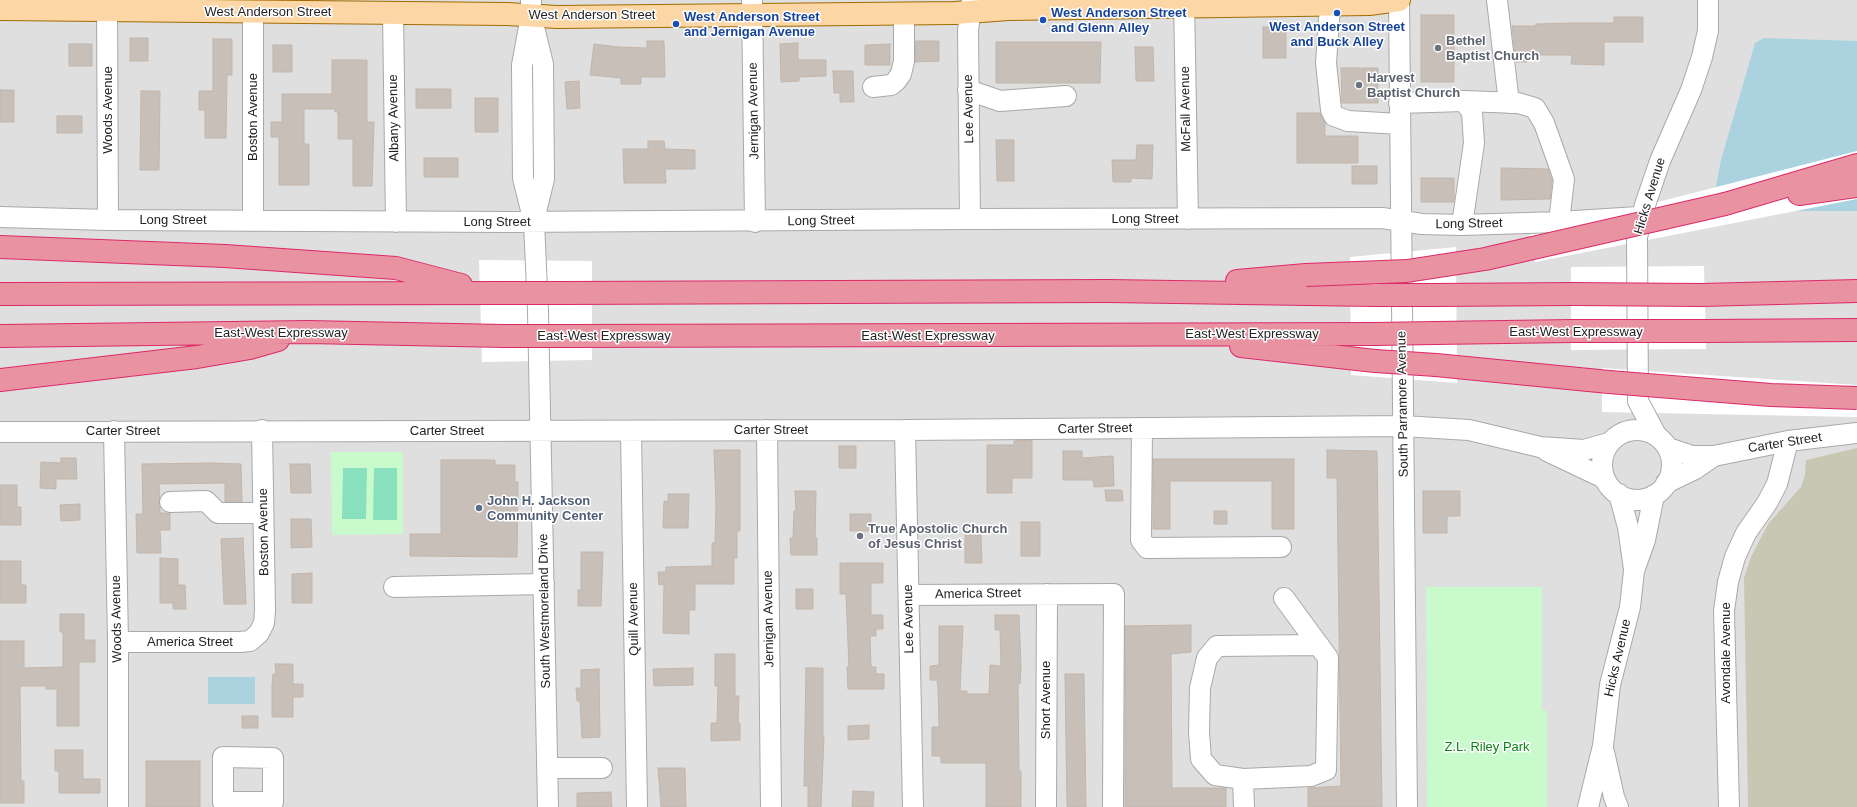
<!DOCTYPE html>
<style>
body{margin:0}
canvas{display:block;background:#f2efe9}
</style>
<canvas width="1857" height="807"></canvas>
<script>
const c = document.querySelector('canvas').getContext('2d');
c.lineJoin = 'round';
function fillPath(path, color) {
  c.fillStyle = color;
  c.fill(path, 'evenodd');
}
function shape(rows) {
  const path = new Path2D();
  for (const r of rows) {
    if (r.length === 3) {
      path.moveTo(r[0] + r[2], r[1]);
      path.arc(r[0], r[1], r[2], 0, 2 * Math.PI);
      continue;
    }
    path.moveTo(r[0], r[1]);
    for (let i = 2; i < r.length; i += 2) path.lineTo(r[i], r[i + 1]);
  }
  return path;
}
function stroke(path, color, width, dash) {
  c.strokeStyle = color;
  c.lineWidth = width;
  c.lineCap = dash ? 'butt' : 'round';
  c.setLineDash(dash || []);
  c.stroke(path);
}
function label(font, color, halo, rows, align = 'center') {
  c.font = font + ' Arial,sans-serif';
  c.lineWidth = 3;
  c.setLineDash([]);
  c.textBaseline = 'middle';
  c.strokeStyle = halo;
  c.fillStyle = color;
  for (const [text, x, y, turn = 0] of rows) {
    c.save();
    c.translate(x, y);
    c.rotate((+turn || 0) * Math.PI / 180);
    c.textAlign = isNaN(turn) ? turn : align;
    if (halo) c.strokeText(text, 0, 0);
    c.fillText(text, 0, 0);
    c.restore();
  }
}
const residential = shape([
 [0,0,1857,0,1857,807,0,807]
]);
const construction = shape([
 [1857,448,1857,807,1748,807,1744,578,1751,557,1768,524,1801,487,1805,475,1806,460]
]);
const park = shape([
 [331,452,403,452,403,534,332,535],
 [1426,587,1542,587,1542,710,1547,711,1547,807,1427,807]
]);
const pitch = shape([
 [343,468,367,468,366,519,342,519],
 [374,468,397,468,397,520,373,520]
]);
const water = shape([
 [1764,38,1857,41,1857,211,1721,211,1713,201,1721,160,1755,43],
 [208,677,255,677,255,704,208,704]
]);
const pier = shape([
 [1857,151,1857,199,1535,262,1529,235],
 [1456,247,1457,383,1351,375,1350,257],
 [479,260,592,261,592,360,482,362],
 [1704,266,1706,349,1571,350,1571,267],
 [1602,368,1857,385,1857,417,1602,412]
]);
const building = shape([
 [1421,15,1454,15,1454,82,1421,82,1421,15],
 [1614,17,1643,17,1643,42,1604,42,1604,65,1571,64,1572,55,1527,55,1527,62,1516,62,1512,26,1536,26,1536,24,1572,23,1614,23,1614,17],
 [1263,27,1286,27,1286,58,1263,58,1263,27],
 [130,38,148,38,148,61,130,61,130,38],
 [213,39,232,39,232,75,227,75,226,138,205,138,205,110,199,110,199,91,213,91,213,39],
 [647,41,664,41,665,77,641,77,641,84,621,84,621,78,590,75,594,44,619,47,647,48,647,41],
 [916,41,939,41,939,61,915,62,916,41],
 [996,42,1101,42,1100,83,996,83,996,42],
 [798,43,798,60,826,60,826,76,799,77,799,81,781,82,780,44,798,43],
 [69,44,92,44,92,66,69,66,69,44],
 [890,44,890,65,865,65,865,45,890,44],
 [273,45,292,45,292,72,273,72,273,45],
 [1135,47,1153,47,1154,81,1136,81,1135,47],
 [332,60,367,60,367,122,374,122,372,186,353,186,353,139,338,139,338,112,335,112,335,109,304,109,304,144,309,144,309,185,279,185,279,137,271,137,271,122,282,122,282,94,332,94,332,60],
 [1341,68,1378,68,1378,103,1342,103,1341,68],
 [833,71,853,71,854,102,840,102,840,93,834,93,833,71],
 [579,81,580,108,567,109,565,82,579,81],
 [416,89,451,89,451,108,416,108,416,89],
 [0,90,14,90,14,122,0,122,0,90],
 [141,91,160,91,159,170,140,170,141,91],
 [475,98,498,98,498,132,475,132,475,98],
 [1297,113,1320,113,1325,123,1325,136,1358,136,1358,163,1297,163,1297,113],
 [57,116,82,116,82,133,57,133,57,116],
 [996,140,1014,140,1014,181,997,181,996,140],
 [648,141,664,141,665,149,695,150,695,169,665,169,666,183,624,183,623,149,648,149,648,141],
 [1137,145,1153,145,1152,179,1131,178,1131,182,1113,182,1112,160,1136,160,1137,145],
 [424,158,458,158,458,177,424,177,424,158],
 [1352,166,1377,166,1377,184,1352,184,1352,166],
 [1501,168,1548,169,1552,180,1550,199,1501,200,1501,168],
 [1421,178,1454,178,1454,202,1421,202,1421,178],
 [1032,440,1032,478,1012,478,1012,493,987,493,987,445,1014,445,1014,441,1032,440],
 [839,446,856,446,856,468,839,468,839,446],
 [714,450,740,450,740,531,737,531,737,558,734,558,734,584,695,584,695,610,689,610,689,634,663,633,664,584,659,585,658,572,666,572,666,567,712,566,712,543,715,543,716,505,714,450],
 [1327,450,1377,451,1382,807,1308,807,1308,788,1341,786,1337,478,1327,478,1327,450],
 [1063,451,1082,451,1082,458,1113,456,1114,486,1094,487,1093,480,1063,480,1063,451],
 [61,458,76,458,77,479,56,479,56,489,40,488,41,462,61,463,61,458],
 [1153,459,1294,459,1294,529,1272,529,1272,481,1170,481,1170,529,1153,529,1153,459],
 [441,460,495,460,495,465,515,465,515,482,518,482,517,557,410,556,410,534,441,534,441,460],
 [212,463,241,464,242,502,225,502,225,483,159,484,160,513,170,513,170,530,160,530,161,553,137,553,136,514,143,514,142,464,212,463],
 [290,464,310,464,311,493,291,493,290,464],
 [0,485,17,485,17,507,21,507,21,525,0,525,0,485],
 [1105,490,1122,490,1123,501,1106,501,1105,490],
 [795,491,816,491,815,538,817,538,817,555,791,555,790,538,793,538,794,511,796,511,795,491],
 [1423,491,1460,491,1460,516,1447,516,1447,533,1423,533,1423,491],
 [668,494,689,494,688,528,663,528,664,501,668,502,668,494],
 [80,504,80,520,61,521,60,505,80,504],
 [1214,511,1227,511,1227,524,1214,524,1214,511],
 [850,514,871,514,871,531,850,531,850,514],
 [291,519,311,519,312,547,291,548,291,519],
 [1021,522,1040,522,1040,556,1021,556,1021,522],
 [965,535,981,535,982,563,965,563,965,535],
 [243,538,246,604,224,604,221,539,243,538],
 [581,552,603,552,601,606,578,606,578,590,581,590,581,552],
 [160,558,178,559,178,585,185,585,186,609,173,609,173,603,160,603,160,558],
 [0,561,21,561,21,585,26,585,26,603,0,603,0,561],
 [840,563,883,563,883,583,871,583,871,615,883,615,883,629,876,629,876,636,870,636,871,667,876,667,876,674,884,674,884,689,848,689,847,667,849,667,846,594,840,594,840,563],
 [312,573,312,603,292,603,292,574,312,573],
 [796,589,813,589,813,609,796,609,796,589],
 [60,614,84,614,84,640,95,640,95,662,79,662,79,726,57,726,57,689,46,689,46,686,20,686,21,781,24,781,24,803,0,803,0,641,24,641,24,668,63,667,63,632,60,632,60,614],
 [995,615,1019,615,1021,666,1020,684,1018,684,1019,771,1021,771,1021,807,986,807,986,763,941,763,941,756,932,756,932,727,939,727,938,687,937,680,930,680,930,666,939,665,939,626,963,626,960,691,967,691,967,694,989,694,990,665,1001,666,1000,630,995,630,995,615],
 [1191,625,1191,652,1171,654,1172,788,1226,788,1226,807,1125,807,1125,626,1191,625],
 [715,654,735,654,735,696,739,696,738,723,740,723,740,740,711,741,711,723,717,723,718,686,715,686,715,654],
 [275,664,293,664,293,684,303,684,303,697,293,697,293,717,272,717,272,685,273,674,276,674,275,664],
 [693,668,693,685,654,686,653,669,693,668],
 [806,668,823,668,823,737,824,737,821,807,808,807,808,786,804,786,806,668],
 [599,669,600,737,582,738,580,701,577,701,576,688,581,688,581,670,599,669],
 [1065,674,1084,674,1086,807,1067,807,1065,674],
 [242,716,258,716,258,728,242,728,242,716],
 [869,725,869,739,848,740,848,726,869,725],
 [55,750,83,750,83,779,100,779,100,793,59,793,59,771,55,771,55,750],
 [146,761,200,761,200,807,146,807,146,761],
 [658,768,685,768,686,807,661,807,658,768],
 [853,791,874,792,873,807,852,807,853,791],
 [611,792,612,807,577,807,577,793,611,792]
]);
const minor = shape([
 [107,0,108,220],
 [531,0,531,16,522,65,523,178,534,222,538,311,548,807],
 [752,0,755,222],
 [1184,0,1188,219],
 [1399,0,1407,807],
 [1497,0,1509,103],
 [1330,5,1326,63,1331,110,1334,116,1348,121,1400,124],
 [253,13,253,221],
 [393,13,396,222],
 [533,23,543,64,544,179,535,216],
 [873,87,891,85,896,81,901,74,904,61,904,14],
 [968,90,1000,101,1066,96],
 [1464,101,1518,103,1535,108,1544,123,1564,179,1559,222],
 [1399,103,1464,101,1472,112,1474,143,1462,225],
 [0,217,108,220,509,222,970,219,1382,218,1422,224,1462,225,1559,222,1638,217],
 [970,219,968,30,972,0],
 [1142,428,1141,540,1147,548,1281,547],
 [1637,465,35],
 [767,430,771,807],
 [905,430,913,807],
 [114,431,118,642,118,807],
 [631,431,637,807],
 [0,432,905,430,1403,426,1469,430,1540,447,1584,450,1609,443],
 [1656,435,1638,401,1637,237,1645,205,1660,161,1691,90,1702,57,1708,31,1708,0],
 [1668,448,1692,456,1714,456,1788,441,1857,433],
 [1547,451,1604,478],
 [1666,483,1695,469,1714,456],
 [1619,494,1628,527,1634,569],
 [170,502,206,501,218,513,263,513],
 [394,587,544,584],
 [909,595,1114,594,1113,807],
 [118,642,240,642,250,641,259,633,264,623,265,611,262,430],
 [1604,752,1614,797,1618,807],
 [223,757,273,758,273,802,223,802,223,757],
 [547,768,602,768],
 [1243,779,1215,775,1201,759,1199,732,1200,688,1207,658,1217,646,1319,645],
 [1046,807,1047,594],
 [1244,807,1243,779,1311,776,1326,770,1328,658,1284,598],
 [1588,807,1603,746,1610,685,1630,607,1634,571,1645,540,1654,495],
 [1729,807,1724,611,1728,582,1735,557,1746,533,1767,503,1777,484,1788,441]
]);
const major = shape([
 [0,9,507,14,557,17,955,13,1008,9,1369,4,1399,0]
]);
const highway = shape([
 [1799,194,1857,186],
 [1725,204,1857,165],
 [0,247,225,256,396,268,461,285],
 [1237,281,1306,275],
 [563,293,1108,291,1374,295],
 [0,294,504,293],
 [1434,295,1573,294],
 [1701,295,1857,291],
 [1704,331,1857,330],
 [1435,333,1573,331],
 [0,336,308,332,504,336],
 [564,336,1375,334],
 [1241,346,1375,361],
 [1436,365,1609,382],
 [0,380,197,357,250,348,278,340]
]);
const highwayBridge = shape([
 [1306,275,1407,271,1485,259,1725,204],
 [504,293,563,293],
 [1573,294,1701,295],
 [1374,295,1434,295],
 [1573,331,1704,331],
 [1375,334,1435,333],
 [504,336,564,336],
 [1375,361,1436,365],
 [1609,382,1771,395,1857,398]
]);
const markers = [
 [1337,13,4,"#1a4fb4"],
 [1043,20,4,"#1a4fb4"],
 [676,24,4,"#1a4fb4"],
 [1438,48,4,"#6b7280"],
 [1359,85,4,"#6b7280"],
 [479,508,4,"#5c6f8a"],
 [860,536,4,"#6b7280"]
];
const streetNames = [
 ["West Anderson Street",268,12],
 ["West Anderson Street",592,15],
 ["Lee Avenue",969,109,-91],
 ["McFall Avenue",1186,109,-91],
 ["Woods Avenue",108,110,-90],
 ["Jernigan Avenue",754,111,-91],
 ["Boston Avenue",253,117,-90],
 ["Albany Avenue",394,118,-91],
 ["Hicks Avenue",1650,196,-73],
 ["Long Street",1145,219],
 ["Long Street",173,220],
 ["Long Street",821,221,-1],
 ["Long Street",497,222],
 ["Long Street",1469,224,-1],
 ["East-West Expressway",1576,332],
 ["East-West Expressway",281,333],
 ["East-West Expressway",1252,334],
 ["East-West Expressway",604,336],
 ["East-West Expressway",928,336],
 ["South Parramore Avenue",1403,404,-91],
 ["Carter Street",1095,429,-1],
 ["Carter Street",771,430],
 ["Carter Street",123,431],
 ["Carter Street",447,431],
 ["Carter Street",1785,443,-9],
 ["Boston Avenue",264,532,-91],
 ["America Street",978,594,-1],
 ["South Westmoreland Drive",545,611,-91],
 ["Woods Avenue",117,619,-91],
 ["Quill Avenue",634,619,-91],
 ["Jernigan Avenue",769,619,-91],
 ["Lee Avenue",909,619,-91],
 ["America Street",190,642],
 ["Avondale Avenue",1726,653,-90],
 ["Hicks Avenue",1618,658,-77],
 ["Short Avenue",1046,700,-90]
];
const transitNames = [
 ["West Anderson Street",1051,13],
 ["and Glenn Alley",1051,28],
 ["West Anderson Street",684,17],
 ["and Jernigan Avenue",684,32],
 ["West Anderson Street",1337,27,"center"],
 ["and Buck Alley",1337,42,"center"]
];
const worshipNames = [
 ["Bethel",1446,41],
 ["Baptist Church",1446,56],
 ["Harvest",1367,78],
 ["Baptist Church",1367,93],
 ["True Apostolic Church",868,529],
 ["of Jesus Christ",868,544]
];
const serviceNames = [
 ["John H. Jackson",487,501],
 ["Community Center",487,516]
];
const parkNames = [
 ["Z.L. Riley Park",1487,747]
];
fillPath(residential, '#e0dfdf');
fillPath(construction, '#c7c7b4');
fillPath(park, '#c8facc');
fillPath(pitch, '#88e0be');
fillPath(water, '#aad3df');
fillPath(pier, '#fff');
fillPath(building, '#c7bfb8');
stroke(building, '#c4b6ab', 1);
stroke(minor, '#a9a9a9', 22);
stroke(major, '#a06b00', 24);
stroke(highway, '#dc2a67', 24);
stroke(minor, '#fff', 20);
stroke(major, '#fcd6a4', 22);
stroke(highway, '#e892a2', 22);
stroke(highwayBridge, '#dc2a67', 24, []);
stroke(highwayBridge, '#e892a2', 22);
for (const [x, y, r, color] of markers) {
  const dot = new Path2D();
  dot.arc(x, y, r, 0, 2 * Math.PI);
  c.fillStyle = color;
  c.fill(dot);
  stroke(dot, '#fff', 1.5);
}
label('13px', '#222', '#fff', streetNames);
label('bold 13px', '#164399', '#fff', transitNames, 'left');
label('bold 13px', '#5b616d', '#fff', worshipNames, 'left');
label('bold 13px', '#4e5e75', '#fff', serviceNames, 'left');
label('13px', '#0c8416', '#fff', parkNames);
</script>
